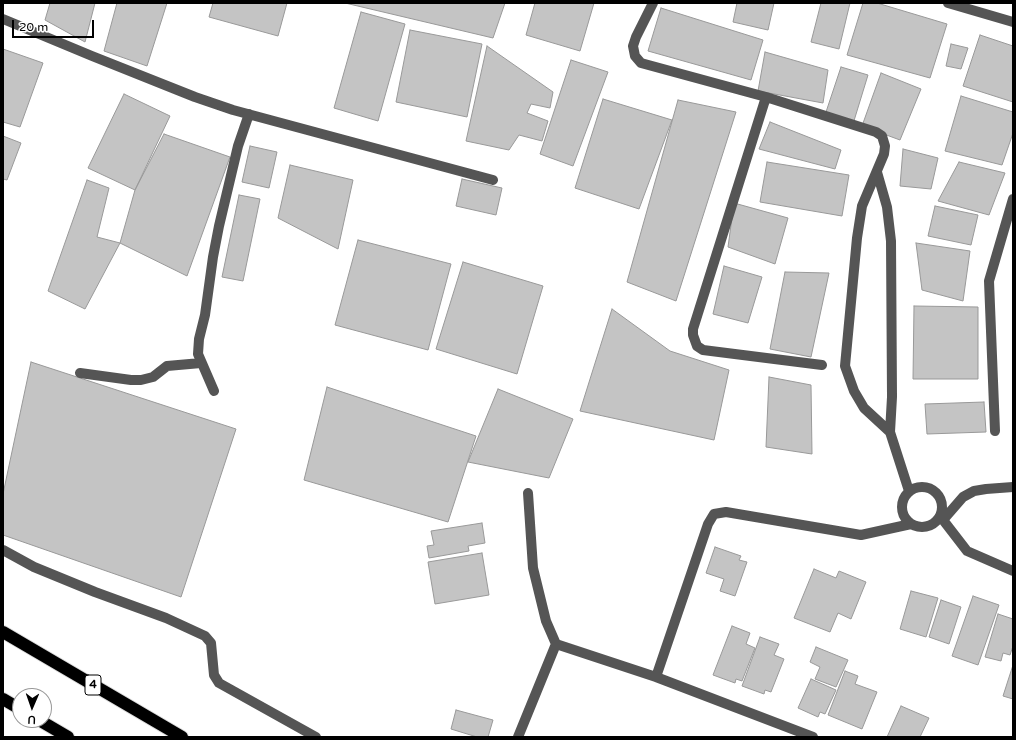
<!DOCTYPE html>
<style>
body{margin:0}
#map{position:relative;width:1016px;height:740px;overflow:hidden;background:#fff;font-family:"Varela Round",sans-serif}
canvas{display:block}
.frame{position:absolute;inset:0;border:4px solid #000;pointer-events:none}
.north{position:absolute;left:12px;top:688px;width:40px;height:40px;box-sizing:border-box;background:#fff;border:1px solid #999;border-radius:50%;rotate:182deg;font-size:11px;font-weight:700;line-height:16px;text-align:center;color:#000}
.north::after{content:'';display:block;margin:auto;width:14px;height:18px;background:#000;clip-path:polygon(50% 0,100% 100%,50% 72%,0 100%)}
.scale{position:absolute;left:12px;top:20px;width:82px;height:18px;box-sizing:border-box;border:2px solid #000;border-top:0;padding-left:5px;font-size:12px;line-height:14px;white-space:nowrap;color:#000;-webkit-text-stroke:3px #fff;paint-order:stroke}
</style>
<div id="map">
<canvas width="1016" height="740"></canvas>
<div class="frame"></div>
<div class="north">U</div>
<div class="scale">20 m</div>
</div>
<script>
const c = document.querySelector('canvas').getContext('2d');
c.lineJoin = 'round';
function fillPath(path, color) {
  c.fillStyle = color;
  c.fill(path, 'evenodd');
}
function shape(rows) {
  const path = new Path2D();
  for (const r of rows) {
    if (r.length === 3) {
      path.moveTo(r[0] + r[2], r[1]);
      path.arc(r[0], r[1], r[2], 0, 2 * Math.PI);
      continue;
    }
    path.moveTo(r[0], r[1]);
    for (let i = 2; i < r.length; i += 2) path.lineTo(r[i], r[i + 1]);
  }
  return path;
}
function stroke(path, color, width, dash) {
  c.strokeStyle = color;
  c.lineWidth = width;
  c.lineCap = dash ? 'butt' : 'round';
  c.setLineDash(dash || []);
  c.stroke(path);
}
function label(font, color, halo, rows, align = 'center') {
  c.font = font + ' "Varela Round",sans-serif';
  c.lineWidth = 3;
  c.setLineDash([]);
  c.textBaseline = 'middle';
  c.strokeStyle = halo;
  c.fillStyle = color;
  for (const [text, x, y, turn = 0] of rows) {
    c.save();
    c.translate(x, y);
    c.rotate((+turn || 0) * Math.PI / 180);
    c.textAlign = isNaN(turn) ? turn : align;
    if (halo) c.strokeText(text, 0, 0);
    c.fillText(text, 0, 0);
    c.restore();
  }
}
const building = shape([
 [50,3,95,3,85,42,45,20,50,3],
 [117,3,167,3,147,66,104,51,117,3],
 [213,3,287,3,278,36,209,17,213,3],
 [345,3,505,3,493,38,345,3],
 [535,3,594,3,580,51,526,35,535,3],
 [737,3,774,3,768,30,733,22,737,3],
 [821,3,850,3,839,49,811,42,821,3],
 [863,3,877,3,947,24,930,78,847,55,863,3],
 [661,8,763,40,751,80,648,51,661,8],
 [361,12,405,24,378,121,334,108,361,12],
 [410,30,482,44,467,117,396,102,410,30],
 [980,35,1013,46,1013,102,963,86,980,35],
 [951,44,968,48,961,69,946,66,951,44],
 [487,46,553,92,550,108,531,104,527,113,548,121,542,141,519,135,509,150,466,141,487,46],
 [3,49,43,63,20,127,3,122,3,49],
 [765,52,828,70,823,103,758,91,765,52],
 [571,60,608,72,573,166,540,154,571,60],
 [841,67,868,75,853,124,825,115,841,67],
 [881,73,921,89,900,140,862,126,881,73],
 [124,94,170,116,135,190,88,168,124,94],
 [961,96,1013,112,1013,133,1002,165,945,151,961,96],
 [603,99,672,120,639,209,575,188,603,99],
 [678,100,736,112,676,301,627,282,678,100],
 [770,122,841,150,835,169,759,149,770,122],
 [164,134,230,157,187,276,120,243,135,190,164,134],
 [3,136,21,143,7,180,3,179,3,136],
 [250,146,277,152,269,188,242,182,250,146],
 [903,149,938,158,931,189,900,186,903,149],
 [767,162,849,175,842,216,760,202,767,162],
 [959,162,1005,173,989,215,938,201,959,162],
 [290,165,353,180,338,249,278,218,290,165],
 [462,179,502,188,496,215,456,206,462,179],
 [87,180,109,188,97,237,120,243,85,309,48,291,87,180],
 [239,195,260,199,243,281,222,277,239,195],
 [734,203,788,218,775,264,728,247,734,203],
 [935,206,978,215,971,245,928,236,935,206],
 [358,240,451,264,428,350,335,325,358,240],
 [916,243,970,251,963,301,922,290,916,243],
 [463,262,543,286,517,374,436,349,463,262],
 [724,266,762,277,748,323,713,314,724,266],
 [785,272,829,273,811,357,770,349,785,272],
 [914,306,978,307,978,379,913,379,914,306],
 [612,309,670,351,729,370,714,440,580,411,612,309],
 [31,362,236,429,181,597,3,535,3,494,31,362],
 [769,377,811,385,812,454,766,447,769,377],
 [327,387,476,436,448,522,304,480,327,387],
 [498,389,573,419,549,478,468,462,498,389],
 [984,402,986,432,927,434,925,404,984,402],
 [482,523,485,543,468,546,469,551,429,558,427,546,434,545,431,531,482,523],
 [715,547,741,556,739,560,747,562,735,596,720,591,724,579,706,573,715,547],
 [482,553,489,595,435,604,428,562,482,553],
 [814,569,836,578,839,571,866,582,851,619,838,613,830,632,794,618,814,569],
 [911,591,938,598,926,637,900,629,911,591],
 [973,596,999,605,978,665,952,656,973,596],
 [941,600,961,607,949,644,929,637,941,600],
 [998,614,1013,619,1013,646,1010,655,1003,653,1001,661,985,657,998,614],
 [732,626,750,633,746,644,755,648,742,681,736,679,735,683,713,675,732,626],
 [760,637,779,644,774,655,784,659,771,692,765,690,764,694,742,686,760,637],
 [816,647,848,660,836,687,815,679,820,667,810,662,816,647],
 [1013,665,1013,699,1003,696,1013,665],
 [845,671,858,676,855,684,877,692,862,729,828,715,845,671],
 [811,679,836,690,825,714,820,712,818,717,798,708,811,679],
 [901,706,929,718,920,737,887,737,901,706],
 [456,710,493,720,488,737,477,737,451,729,456,710]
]);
const minor = shape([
 [653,3,636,37,633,46,635,56,641,63,766,97,876,132,882,136,885,146,884,154,862,206,857,238,845,366,854,391,864,408,890,432],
 [948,3,1013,22],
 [3,19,92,56,195,97,233,110,493,180],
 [766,97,693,329,693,335,697,346,703,350,822,365],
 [877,172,887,207,891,241,892,397,890,432,909,491],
 [80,373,131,380,141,380,153,377,167,366,201,363],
 [214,391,198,354,199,339,205,315,213,257,219,226,238,146,249,114],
 [995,431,989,281,1013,199],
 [922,507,20],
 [940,516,967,551,1013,571],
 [943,520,963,497,974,491,986,489,1013,487],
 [3,550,34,567,95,592,166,618,205,636,211,643,214,675,219,683,316,737],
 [556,644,656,677],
 [518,737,556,644,546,621,533,568,528,493],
 [813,737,656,677,708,524,714,514,726,512,861,535,911,524]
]);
const highway = shape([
 [3,632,182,737],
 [3,699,20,709],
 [39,720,68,737]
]);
const shields = [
 [93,685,16]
];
const shieldNames = [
 ["4",93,685]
];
fillPath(building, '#c4c4c4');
stroke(building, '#999', 1);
stroke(highway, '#dbdbdb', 14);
stroke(minor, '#555', 10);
stroke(highway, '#000', 12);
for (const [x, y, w] of shields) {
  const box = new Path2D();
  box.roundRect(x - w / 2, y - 10, w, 20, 3);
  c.fillStyle = '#fff';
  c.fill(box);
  stroke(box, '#000', 1);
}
label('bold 12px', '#000', null, shieldNames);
</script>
